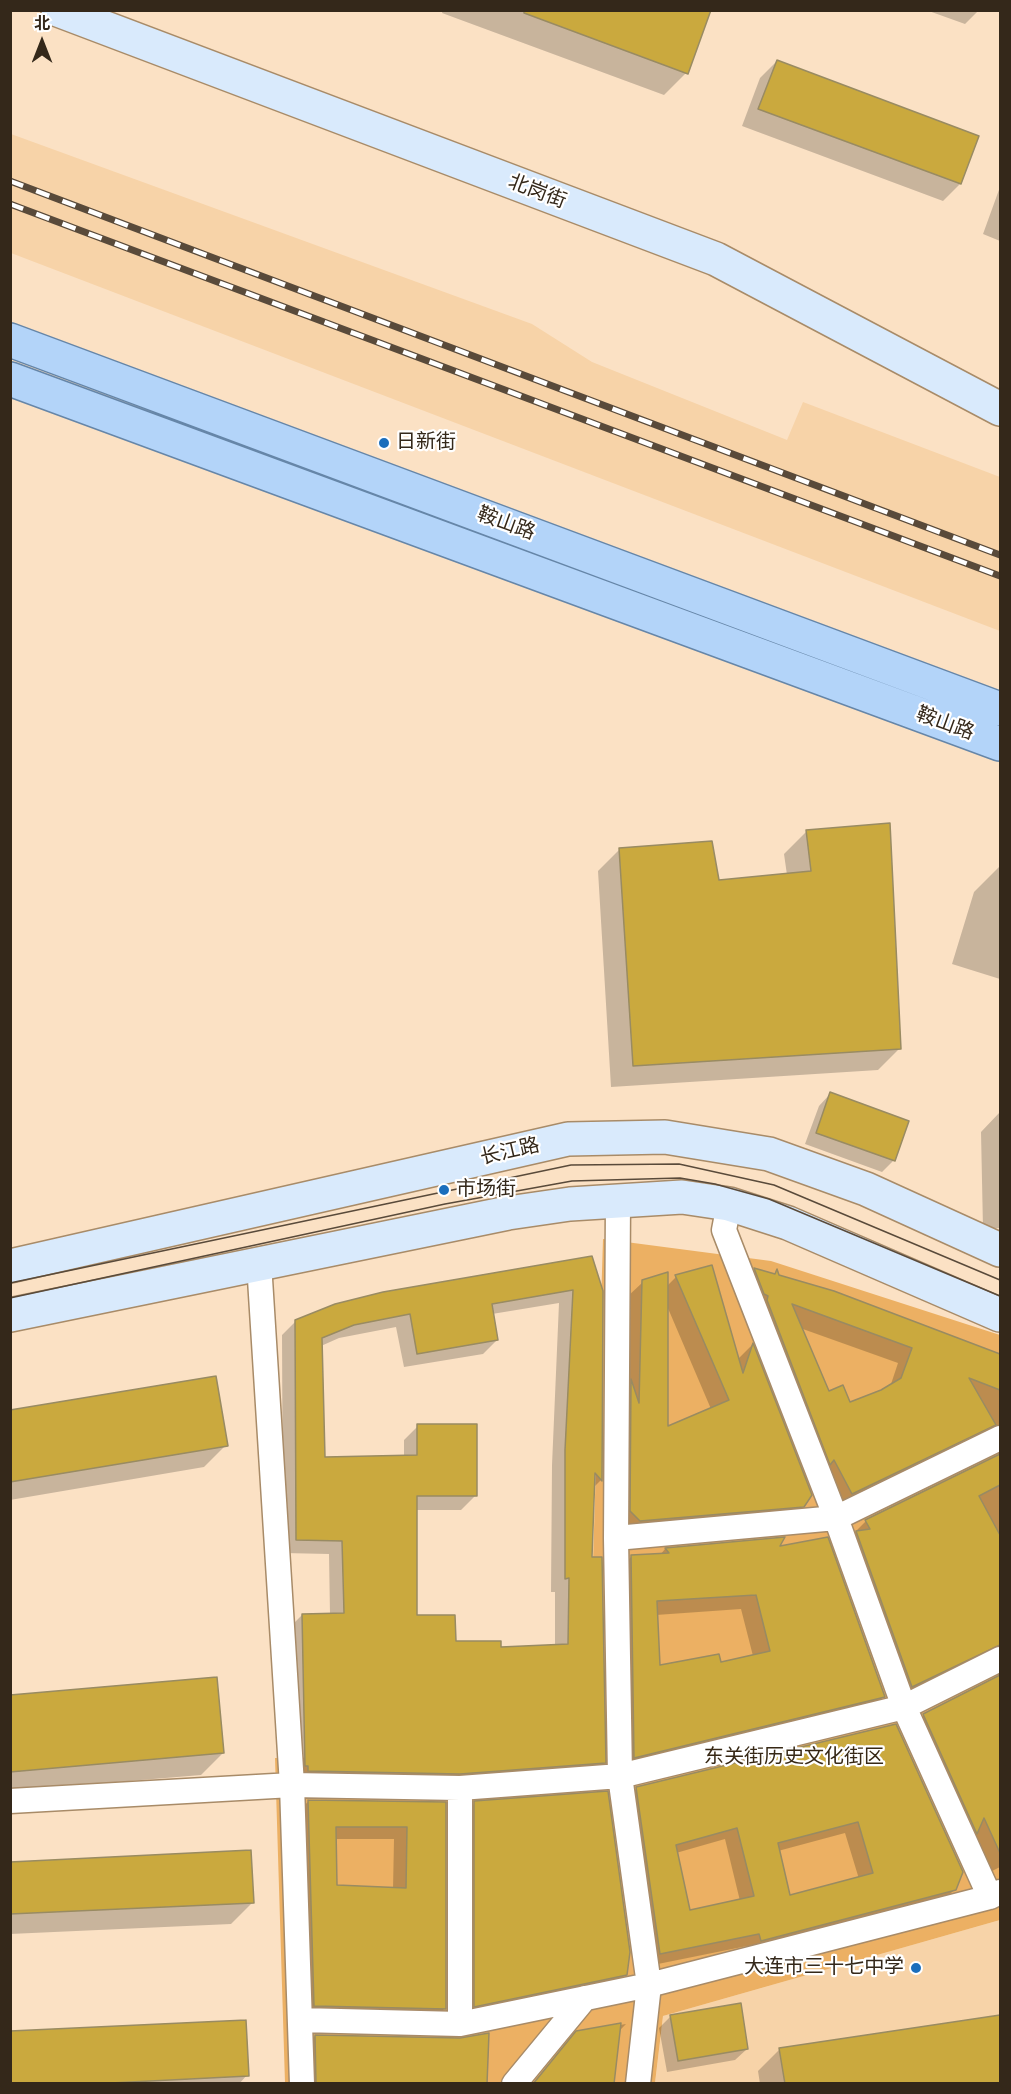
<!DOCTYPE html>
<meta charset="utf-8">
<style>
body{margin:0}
#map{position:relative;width:1011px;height:2094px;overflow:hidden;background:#fbe1c4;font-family:"Space Grotesk","Noto Sans SC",sans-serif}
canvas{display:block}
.frame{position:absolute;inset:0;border:12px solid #34281a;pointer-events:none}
.north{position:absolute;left:12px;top:12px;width:60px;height:60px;-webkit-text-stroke:4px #fff;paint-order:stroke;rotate:0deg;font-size:16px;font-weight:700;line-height:24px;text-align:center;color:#34281a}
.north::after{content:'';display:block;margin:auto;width:21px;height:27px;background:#34281a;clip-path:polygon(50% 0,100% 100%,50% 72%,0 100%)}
</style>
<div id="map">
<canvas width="1011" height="2094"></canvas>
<div class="frame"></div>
<div class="north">北</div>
</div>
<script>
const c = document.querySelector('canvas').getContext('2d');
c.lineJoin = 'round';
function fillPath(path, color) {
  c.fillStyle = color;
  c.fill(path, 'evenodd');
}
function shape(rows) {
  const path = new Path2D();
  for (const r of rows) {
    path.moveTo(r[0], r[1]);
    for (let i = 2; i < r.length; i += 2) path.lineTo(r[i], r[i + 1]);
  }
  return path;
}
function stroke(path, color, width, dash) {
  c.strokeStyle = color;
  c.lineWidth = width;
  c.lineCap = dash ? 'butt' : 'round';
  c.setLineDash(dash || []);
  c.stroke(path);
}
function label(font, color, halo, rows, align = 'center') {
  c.font = font + ' "Space Grotesk","Noto Sans SC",sans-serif';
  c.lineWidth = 4.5;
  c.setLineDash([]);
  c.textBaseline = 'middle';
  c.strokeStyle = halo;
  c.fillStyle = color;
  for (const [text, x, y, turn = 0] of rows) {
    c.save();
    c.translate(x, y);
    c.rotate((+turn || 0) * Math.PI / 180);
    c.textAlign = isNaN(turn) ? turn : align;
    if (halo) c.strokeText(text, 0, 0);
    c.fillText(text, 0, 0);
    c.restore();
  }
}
const built = shape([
 [11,134,532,324,592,362,787,440,803,402,1000,477,1000,631,11,253],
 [1000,1920,1000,2083,655,2084,663,2016]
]);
const green = shape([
 [603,1239,771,1261,1000,1335,1000,1920,663,2016,655,2083,285,2083,275,1758,587,1755]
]);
const shadow = shape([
 [443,10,693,10,686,73,664,95,442,13],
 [926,10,979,10,965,24],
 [777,61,978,136,960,184,943,201,742,126,760,78],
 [1000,187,1000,241,983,234],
 [889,825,900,1048,878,1070,611,1087,598,871,620,849,718,882,787,875,784,854,806,832],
 [1000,866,1000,979,952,964,974,892],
 [830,1094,894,1160,882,1172,805,1144,819,1106],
 [1000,1112,1000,1228,983,1229,981,1132],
 [591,1258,602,1291,601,1480,593,1488,591,1559,604,1762,590,1776,294,1784,288,1629,302,1615,330,1615,329,1554,283,1553,282,1335,296,1321],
 [559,1303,552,1465,551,1592,555,1592,555,1646,500,1649,454,1642,415,1617,416,1510,461,1510,475,1496,418,1426,404,1440,404,1456,324,1458,321,1346,339,1338,396,1327,404,1367,483,1354,497,1340,492,1314],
 [754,1269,773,1275,776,1272,778,1277,833,1293,1000,1355,1000,1867,988,1873,908,1730,924,1715,998,1678,998,1669,897,1701,851,1536,866,1521,998,1457,998,1448,836,1509,740,1284],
 [800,1328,898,1363,890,1387,849,1404,828,1393],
 [676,1277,737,1360,752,1345,810,1495,787,1521,624,1536,627,1297,643,1282,667,1286],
 [667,1306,711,1409,667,1428],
 [10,1412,226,1445,204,1467,10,1500],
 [782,1539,776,1548,883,1697,869,1711,620,1772,616,1572,631,1557,660,1555,665,1549],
 [741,1609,753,1656,720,1664,659,1667,656,1615],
 [10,1696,223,1753,201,1775,10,1791],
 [895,1725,955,1889,942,1902,748,1953,747,1946,648,1966,624,1801,637,1788],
 [845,1833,859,1879,789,1897,778,1851],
 [725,1839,740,1901,688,1912,676,1853],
 [309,1801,444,1803,444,2009,431,2022,301,2019,295,1814],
 [335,1839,394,1839,393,1889,336,1887],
 [475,1803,626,1974,615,1985,464,2017,464,1814],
 [10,1863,253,1902,231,1924,10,1934],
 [671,2016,747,2049,735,2060,667,2072,659,2028],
 [1000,2016,1000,2084,760,2084,758,2071,780,2049],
 [626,2024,567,2084,532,2084,577,2032],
 [315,2036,486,2084,302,2084,300,2051],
 [247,2075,239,2084,10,2084]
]);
const building = shape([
 [524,10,711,10,688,74,524,13,524,10],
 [777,60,979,136,961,184,758,109,777,60],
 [890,823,901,1049,633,1066,619,848,712,841,719,880,811,871,806,830,890,823],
 [830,1092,909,1121,895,1161,816,1133,830,1092],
 [592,1256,603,1291,602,1481,595,1473,592,1557,602,1557,606,1763,460,1774,308,1771,308,1766,305,1766,302,1614,344,1613,342,1541,296,1540,295,1320,335,1304,383,1292,592,1256],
 [573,1290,565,1450,565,1579,569,1578,568,1644,501,1647,501,1641,456,1641,455,1615,417,1615,417,1496,477,1496,477,1424,417,1424,417,1455,325,1457,322,1338,354,1325,410,1314,417,1354,498,1340,492,1304,573,1290],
 [712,1265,743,1373,753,1343,812,1495,804,1507,640,1521,630,1511,631,1379,639,1403,642,1280,668,1272,668,1426,729,1400,675,1275,712,1265],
 [754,1268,775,1274,777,1269,779,1275,834,1291,1000,1354,1000,1390,969,1378,996,1425,852,1494,834,1460,830,1465,767,1300,768,1296,764,1294,754,1268],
 [792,1304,912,1348,901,1378,881,1390,850,1402,843,1385,829,1391,792,1304],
 [216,1376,228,1446,10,1482,10,1410,216,1376],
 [1000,1454,1000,1485,979,1496,1000,1535,1000,1645,912,1687,856,1531,870,1529,865,1520,1000,1454],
 [785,1537,780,1546,828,1537,885,1697,634,1758,631,1555,669,1553,665,1548,785,1537],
 [756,1595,770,1651,721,1662,719,1654,660,1665,657,1601,756,1595],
 [1000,1675,1000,1853,984,1818,977,1834,923,1714,1000,1675],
 [217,1677,224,1753,10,1772,10,1695,217,1677],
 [896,1724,963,1872,956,1890,761,1941,759,1934,660,1954,636,1787,896,1724],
 [858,1822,873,1873,790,1895,778,1843,858,1822],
 [737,1828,754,1896,690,1910,676,1845,737,1828],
 [608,1791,630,1952,627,1975,474,2007,474,1801,608,1791],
 [308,1800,446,1802,446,2009,314,2006,308,1800],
 [336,1827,407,1827,406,1888,337,1885,336,1827],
 [251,1850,254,1903,10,1914,10,1862,251,1850],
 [741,2003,748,2049,678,2061,670,2015,741,2003],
 [1000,2015,1000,2084,785,2084,779,2048,1000,2015],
 [246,2020,249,2076,91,2084,10,2084,10,2031,246,2020],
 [621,2023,614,2084,533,2084,576,2031,621,2023],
 [489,2033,487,2084,316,2084,315,2035,460,2038,489,2033]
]);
const minor = shape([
 [618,1200,616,1538,620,1776,649,1985,638,2084],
 [729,1204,724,1230,836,1518,904,1707,990,1897],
 [259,1263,292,1785,302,2084],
 [616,1538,836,1518,1000,1438],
 [460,1788,460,2024],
 [10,1801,292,1785,460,1788,620,1776,904,1707,1000,1659],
 [300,2020,460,2024,649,1985,990,1897,1000,1892],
 [514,2084,585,1998]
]);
const secondary = shape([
 [58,10,716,259,1000,409],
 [10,1266,568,1139,665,1137,769,1154,866,1189,1000,1250],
 [10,1315,508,1213,570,1204,682,1197,729,1204,788,1223,1000,1315]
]);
const primary = shape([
 [10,340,1000,709],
 [10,379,1000,744]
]);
const tram = shape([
 [10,1283,571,1165,679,1164,774,1185,1000,1280],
 [10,1298,445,1204,572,1181,680,1178,715,1184,769,1199,1000,1296]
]);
const rail = shape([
 [10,181,1000,555],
 [10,204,1000,576]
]);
const markers = [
 [384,443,6,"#1b6ebc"],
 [444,1190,6,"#1b6ebc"],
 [916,1968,6,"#1b6ebc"]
];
const streetNames = [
 ["北岗街",537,192,21],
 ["鞍山路",506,524,20],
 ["鞍山路",945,724,20],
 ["长江路",510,1152,-13]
];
const poiNames = [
 ["日新街",396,443],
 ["市场街",456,1190],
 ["大连市三十七中学",904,1968,"right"]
];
const parkNames = [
 ["东关街历史文化街区",794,1758]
];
fillPath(built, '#f7d3a8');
fillPath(green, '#ecb063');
fillPath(shadow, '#0003');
fillPath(building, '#caa93e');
stroke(building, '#998b62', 1.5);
stroke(minor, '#a88b68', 27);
stroke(secondary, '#a88b68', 36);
stroke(primary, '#6686a8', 36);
stroke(minor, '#fff', 24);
stroke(secondary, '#d9eafc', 33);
stroke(primary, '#b3d4f9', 33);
stroke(tram, '#594a3a', 1.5);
stroke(rail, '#594a3a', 7);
stroke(rail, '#fff', 4.5, [14]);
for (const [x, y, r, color] of markers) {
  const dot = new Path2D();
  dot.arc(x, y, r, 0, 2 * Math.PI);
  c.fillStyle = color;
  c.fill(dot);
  stroke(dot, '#fff', 2);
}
label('20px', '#34281a', '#fff', streetNames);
label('20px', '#34281a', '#fff', poiNames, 'left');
label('20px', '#372815', '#fff', parkNames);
</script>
